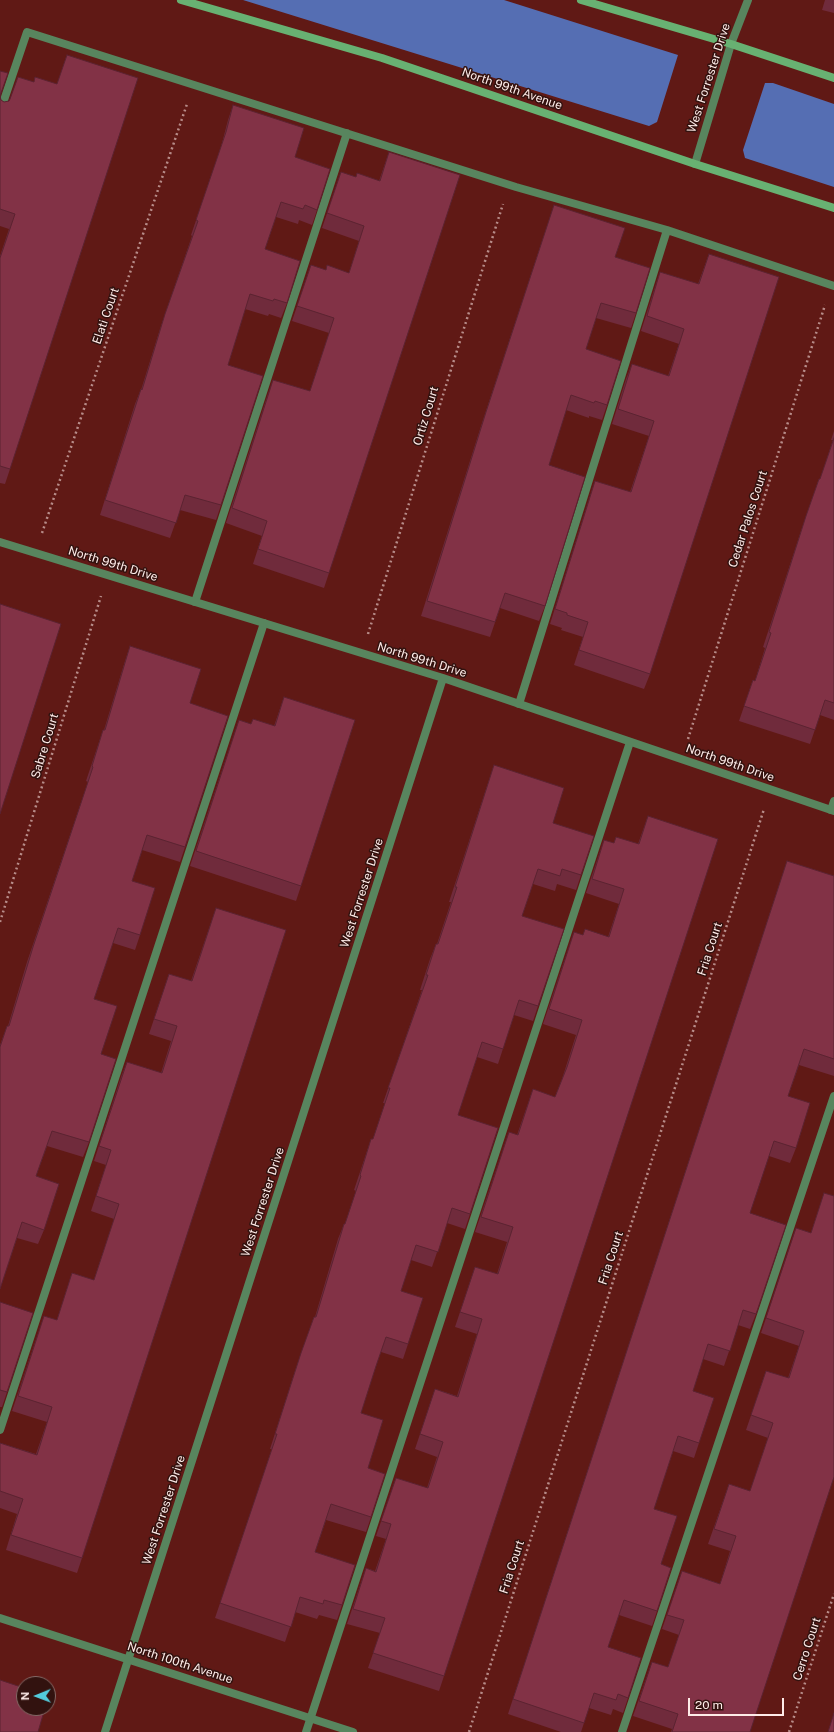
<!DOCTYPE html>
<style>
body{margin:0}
#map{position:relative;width:834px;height:1732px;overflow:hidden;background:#601915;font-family:"Public Sans",sans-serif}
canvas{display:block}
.north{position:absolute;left:16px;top:1676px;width:40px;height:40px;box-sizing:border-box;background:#32120f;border:1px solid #846966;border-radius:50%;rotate:269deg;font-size:11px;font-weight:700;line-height:16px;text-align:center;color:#feebe8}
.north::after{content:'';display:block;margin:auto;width:14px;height:18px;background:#53cbdb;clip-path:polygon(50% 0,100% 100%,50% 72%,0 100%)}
.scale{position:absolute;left:688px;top:1698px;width:96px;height:18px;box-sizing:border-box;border:2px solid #feebe8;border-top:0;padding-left:5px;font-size:12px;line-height:14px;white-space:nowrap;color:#feebe8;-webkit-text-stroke:3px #32120f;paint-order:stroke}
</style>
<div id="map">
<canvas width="834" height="1732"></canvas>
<div class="north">N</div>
<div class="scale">20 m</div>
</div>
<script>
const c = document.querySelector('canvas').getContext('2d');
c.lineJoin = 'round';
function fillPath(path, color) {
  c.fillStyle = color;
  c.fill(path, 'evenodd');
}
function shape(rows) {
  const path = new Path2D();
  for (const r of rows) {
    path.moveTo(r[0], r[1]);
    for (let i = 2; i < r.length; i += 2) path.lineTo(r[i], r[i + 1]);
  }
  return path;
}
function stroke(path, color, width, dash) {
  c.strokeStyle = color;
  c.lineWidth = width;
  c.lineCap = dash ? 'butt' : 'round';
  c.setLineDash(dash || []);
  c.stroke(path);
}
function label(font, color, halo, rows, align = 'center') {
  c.font = font + ' "Public Sans",sans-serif';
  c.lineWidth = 3;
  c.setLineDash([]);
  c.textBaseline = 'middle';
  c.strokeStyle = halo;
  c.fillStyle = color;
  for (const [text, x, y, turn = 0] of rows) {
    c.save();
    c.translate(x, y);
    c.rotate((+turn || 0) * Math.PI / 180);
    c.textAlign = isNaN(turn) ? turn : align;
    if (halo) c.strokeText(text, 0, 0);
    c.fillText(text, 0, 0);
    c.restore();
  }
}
const water = shape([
 [243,0,504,0,678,55,657,122,649,126],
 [765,83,773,83,834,104,834,187,745,158,743,150]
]);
const path = shape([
 [42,533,187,104],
 [368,634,503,204],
 [688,739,825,305],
 [0,922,101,596],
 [469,1732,764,809],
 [789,1732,834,1594]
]);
const lane = shape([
 [0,112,27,32,516,187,667,230,834,286],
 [195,602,347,133],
 [519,704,667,230],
 [831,810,834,801],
 [0,1430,264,623],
 [306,1732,630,742],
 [622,1732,834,1096]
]);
const street = shape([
 [695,164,731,44,748,0],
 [0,542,443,678,834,811],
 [0,1618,353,1732],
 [105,1732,443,678]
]);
const secondary = shape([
 [181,0,382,58,695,164,834,208],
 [581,0,731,44,834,78]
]);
const wall = shape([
 [825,0,834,0,834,13,822,10],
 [67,55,10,469,5,484,0,483,0,256,9,229,0,226,0,71,0,96,1,100,4,102,9,101,10,100,18,77,33,82,57,84],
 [233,105,295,157,317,210,312,225,299,220,298,224,276,217,265,249,287,303,281,318,269,314,268,316,245,309,228,365,221,505,216,520,180,510,170,538,100,515,135,404,141,389,141,390,160,329,192,236,191,235,221,147,228,120],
 [389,152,329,573,324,588,253,564,262,536,226,523,268,394,273,380,310,391,329,333,292,321,311,265,326,270,349,273,359,241,322,228,341,172,356,177,379,181],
 [554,205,615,257,636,313,631,328,596,318,586,349,607,405,602,420,589,416,589,418,566,410,549,465,545,606,539,621,500,608,490,637,421,616,481,426],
 [709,254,650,674,644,689,574,665,583,637,561,630,562,628,550,624,590,496,595,481,630,492,649,436,612,424,626,379,632,364,668,376,679,344,641,331,655,287,660,272,698,284],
 [834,431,834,720,820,715,810,744,739,721,753,680,755,681,765,648,763,647,801,531,819,479,820,479,833,440,831,440],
 [130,646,190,703,185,847,180,862,142,850,132,881,140,935,135,950,113,943,94,999,101,1054,89,1142,83,1157,47,1146,36,1176,44,1230,38,1244,17,1238,0,1289,0,1045,7,1026,8,1026,27,962,88,782,86,781,103,730,104,730,125,661],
 [284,697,301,886,296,901,190,866,239,720,251,724,274,726],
 [494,765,553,823,581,875,576,890,557,884,555,891,533,884,522,916,538,1006,533,1021,514,1015,498,1064,477,1057,458,1115,470,1214,465,1229,447,1223,432,1267,411,1260,401,1291,408,1344,403,1359,381,1352,375,1367,361,1413,368,1468,371,1517,366,1532,326,1520,315,1552,342,1605,337,1620,319,1615,317,1619,295,1612,285,1642,215,1618,272,1449,270,1449,296,1368,314,1317,315,1317,338,1239,344,1224,345,1224,356,1191,354,1190,371,1139,373,1139,385,1103,383,1103,422,990,420,990,430,959,436,944,437,944,451,902,449,902,489,780],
 [648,816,444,1676,439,1691,368,1668,380,1633,347,1624,366,1568,375,1571,386,1539,376,1536,396,1478,427,1488,437,1457,415,1449,435,1389,457,1396,477,1334,455,1327,475,1267,497,1274,507,1242,475,1232,509,1132,517,1135,533,1089,555,1097,562,1079,576,1035,543,1024,574,932,583,935,608,937,619,904,586,893,604,840,614,843,638,844],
 [787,861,834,876,834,1076,799,1065,788,1096,796,1148,790,1163,769,1156,750,1213,756,1314,750,1329,738,1325,724,1366,703,1359,693,1391,699,1443,694,1458,673,1451,654,1509,661,1564,657,1611,652,1626,619,1615,608,1647,628,1698,623,1713,613,1709,611,1715,589,1708,581,1732,561,1732,508,1714,782,876],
 [216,908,82,1558,77,1573,6,1550,17,1514,0,1508,0,1443,36,1454,47,1422,12,1411,44,1316,57,1320,72,1273,94,1280,114,1219,91,1211,106,1165,94,1161,121,1077,127,1062,161,1073,171,1041,149,1034,169,974,191,981],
 [824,1193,750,1732,671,1732,672,1729,633,1716,652,1662,668,1667,679,1635,662,1629,682,1571,720,1584,730,1551,708,1544,729,1484,750,1491,768,1438,746,1430,761,1386,766,1371,788,1378,799,1346,761,1333,796,1228,811,1233],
 [0,1302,7,1392,2,1407,0,1407]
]);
const building = shape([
 [67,55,138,78,10,469,0,466,0,258,15,214,0,209,0,71,8,73,0,96,1,100,4,102,9,101,10,99,18,77,34,82,35,77,57,84,67,55],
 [233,105,304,128,295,157,330,169,317,210,305,205,303,209,281,202,265,249,300,261,287,303,274,299,273,301,250,294,228,365,263,376,221,505,185,495,176,523,105,500,141,389,142,390,165,314,198,221,196,220,226,132,233,105],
 [389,152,460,175,329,573,258,549,267,521,232,508,273,380,310,391,334,318,297,306,311,265,326,270,327,265,349,273,364,226,327,213,341,172,356,177,357,173,380,181,389,152],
 [554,205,625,228,615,257,650,268,636,313,601,303,586,349,621,361,607,405,595,401,594,403,571,395,549,465,585,477,545,606,505,593,495,622,427,601,486,412,554,205],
 [709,254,779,277,650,674,579,650,588,622,567,615,567,613,555,609,595,481,631,492,654,421,618,409,632,364,669,376,684,329,647,316,660,272,699,284,709,254],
 [834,438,834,703,825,700,815,730,744,706,753,680,755,681,771,633,769,632,806,516,819,479,820,479,834,438],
 [0,604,61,624,0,814,0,604],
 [130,646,201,669,190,703,228,716,185,847,147,835,132,881,155,888,140,935,118,928,94,999,117,1006,101,1054,116,1059,89,1142,52,1131,36,1176,59,1184,44,1230,22,1222,0,1289,0,1047,7,1026,9,1026,33,947,93,767,92,766,103,730,105,730,130,646],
 [284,697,355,720,301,886,196,851,239,720,251,724,253,719,275,726,284,697],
 [494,765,564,788,553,823,594,836,581,875,562,869,560,876,538,869,522,916,564,929,538,1006,519,1000,503,1049,482,1042,458,1115,498,1128,470,1214,452,1208,438,1252,416,1245,401,1291,423,1298,408,1344,386,1337,376,1366,361,1413,383,1420,368,1468,385,1474,371,1517,331,1504,315,1552,355,1565,342,1605,324,1600,323,1604,300,1597,291,1627,220,1603,277,1434,275,1434,301,1353,314,1317,316,1317,344,1224,345,1224,361,1176,360,1175,371,1139,373,1139,390,1088,388,1088,428,975,426,975,436,944,438,944,457,887,455,887,494,765],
 [648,816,718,839,444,1676,373,1653,385,1618,353,1609,366,1568,376,1572,391,1524,381,1521,396,1478,428,1488,443,1442,420,1434,435,1389,458,1397,482,1319,460,1312,475,1267,498,1274,513,1227,481,1217,509,1132,518,1135,533,1089,555,1097,567,1067,582,1020,549,1009,574,932,583,935,585,929,609,937,624,889,592,879,604,840,614,843,616,837,639,844,648,816],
 [787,861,834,876,834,1059,804,1049,788,1096,810,1103,796,1148,774,1141,750,1213,786,1225,756,1314,743,1310,730,1351,708,1344,693,1391,714,1398,699,1443,678,1436,654,1509,677,1516,661,1564,671,1568,657,1611,624,1600,608,1647,641,1658,628,1698,618,1694,616,1700,594,1693,584,1723,513,1699,787,861],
 [216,908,286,930,82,1558,11,1535,23,1499,0,1491,0,1443,37,1455,52,1407,18,1396,44,1316,57,1320,72,1273,94,1280,119,1204,96,1196,111,1150,99,1146,127,1062,162,1073,177,1026,154,1019,169,974,192,981,216,908],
 [824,1193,834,1196,834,1477,750,1732,672,1732,678,1714,639,1701,652,1662,668,1667,684,1620,667,1615,682,1571,720,1584,736,1536,714,1529,729,1484,750,1491,773,1423,751,1415,766,1371,789,1378,804,1331,766,1318,796,1228,811,1233,824,1193],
 [0,1302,33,1313,7,1392,0,1390,0,1302],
 [0,1680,24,1688,24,1708,45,1708,38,1732,0,1732,0,1680],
 [834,1713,834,1732,828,1732,834,1713]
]);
const streetNames = [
 ["West Forrester Drive",709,78,-72],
 ["North 99th Avenue",512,89,19],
 ["Elati Court",106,316,-71],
 ["Ortiz Court",426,416,-73],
 ["Cedar Palos Court",748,519,-72],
 ["North 99th Drive",113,564,17],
 ["North 99th Drive",422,660,17],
 ["Sabre Court",45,746,-73],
 ["North 99th Drive",730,763,19],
 ["West Forrester Drive",362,893,-72],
 ["Fria Court",710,949,-72],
 ["West Forrester Drive",263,1202,-72],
 ["Fria Court",611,1258,-72],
 ["West Forrester Drive",164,1510,-72],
 ["Fria Court",512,1567,-72],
 ["Cerro Court",807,1649,-72],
 ["North 100th Avenue",180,1663,18]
];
fillPath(water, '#556eb3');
stroke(path, '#b78c89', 2.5, [2, 3]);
stroke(lane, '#58855e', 8);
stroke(street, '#58855e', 8);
stroke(secondary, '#68b172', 8);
fillPath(wall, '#702b3c');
fillPath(building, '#823246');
stroke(building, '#5b2331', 1);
label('12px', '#feebe8', '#32120f', streetNames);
</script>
